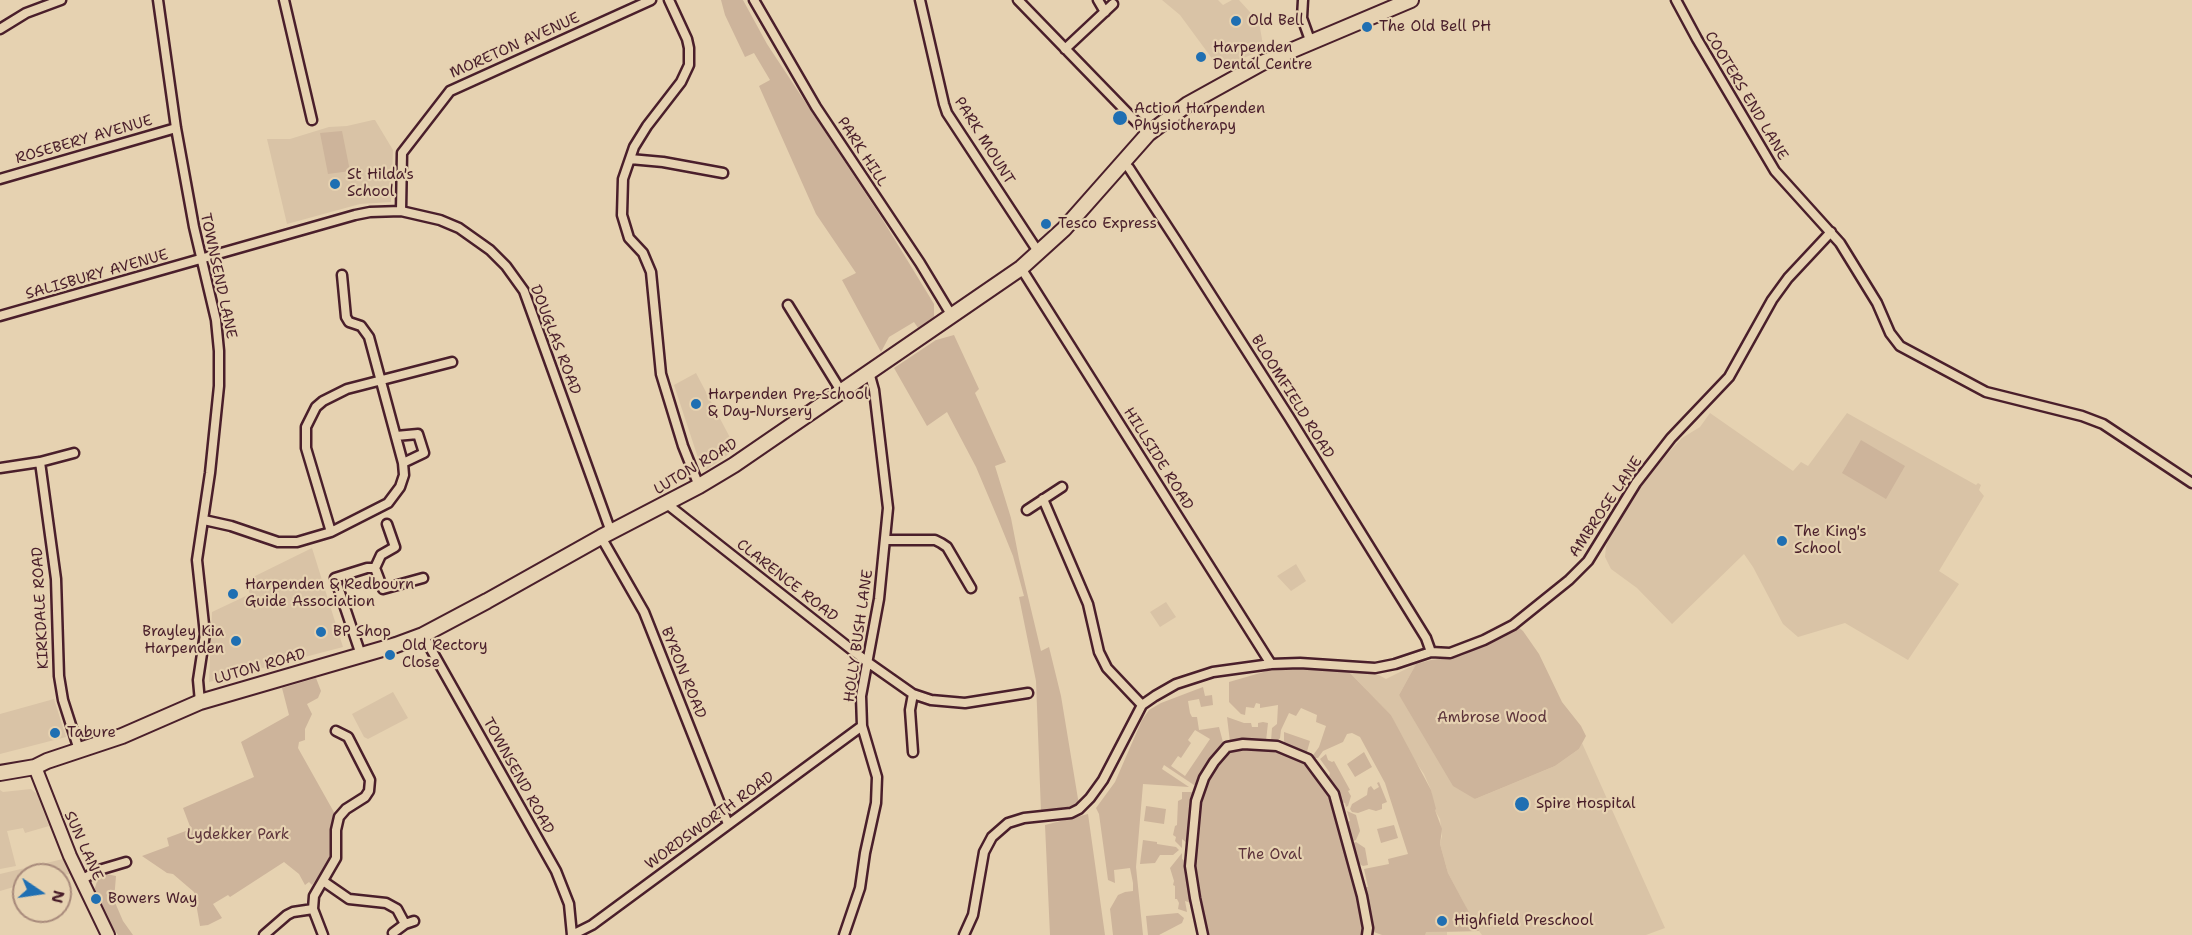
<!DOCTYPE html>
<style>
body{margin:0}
#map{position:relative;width:2192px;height:935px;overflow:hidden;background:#e6d2b1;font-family:"Shantell Sans",sans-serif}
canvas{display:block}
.north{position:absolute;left:12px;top:863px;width:60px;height:60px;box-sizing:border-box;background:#e6d2b1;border:2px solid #a88a7b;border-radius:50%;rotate:103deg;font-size:16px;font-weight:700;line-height:24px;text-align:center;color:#4a1f2b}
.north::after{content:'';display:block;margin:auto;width:21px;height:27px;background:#1f6fb2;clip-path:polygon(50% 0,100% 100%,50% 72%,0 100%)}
</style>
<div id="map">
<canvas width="2192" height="935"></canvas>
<div class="north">N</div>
</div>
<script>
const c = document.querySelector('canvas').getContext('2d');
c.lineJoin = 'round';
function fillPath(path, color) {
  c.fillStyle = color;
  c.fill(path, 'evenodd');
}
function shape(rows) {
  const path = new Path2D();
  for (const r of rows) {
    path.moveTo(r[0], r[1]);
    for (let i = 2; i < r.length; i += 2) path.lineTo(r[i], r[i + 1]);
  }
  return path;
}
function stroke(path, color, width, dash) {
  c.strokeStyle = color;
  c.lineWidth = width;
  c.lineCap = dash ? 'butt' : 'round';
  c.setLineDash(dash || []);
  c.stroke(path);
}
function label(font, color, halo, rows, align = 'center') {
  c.font = font + ' "Shantell Sans",sans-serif';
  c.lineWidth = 4.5;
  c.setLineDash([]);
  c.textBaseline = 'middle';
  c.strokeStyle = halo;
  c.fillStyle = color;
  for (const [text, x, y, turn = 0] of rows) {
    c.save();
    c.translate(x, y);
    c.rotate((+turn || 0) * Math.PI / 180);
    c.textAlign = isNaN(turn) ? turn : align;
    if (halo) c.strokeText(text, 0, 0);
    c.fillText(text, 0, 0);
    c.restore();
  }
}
const built = shape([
 [1162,0,1218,0,1223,5,1232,0,1239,0,1259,22,1263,45,1268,48,1219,68,1180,15],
 [373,120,375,120,393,150,391,202,360,204,287,224,267,139,290,139,329,127,347,126],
 [696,373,736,449,706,470,701,467,674,385],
 [1710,413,1793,471,1801,462,1808,466,1847,413,1976,485,1978,483,1981,485,1979,490,1984,496,1939,571,1959,584,1908,660,1845,623,1798,637,1783,624,1753,567,1744,554,1672,624,1637,588,1611,569,1605,557,1606,546,1610,536,1638,491,1658,464,1682,438,1700,427],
 [312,548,343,647,209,682,212,612,250,594,245,581],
 [1296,564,1306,581,1291,591,1277,576],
 [1166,602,1176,617,1160,627,1150,612],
 [1416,664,1399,695,1475,799,1555,766,1579,749,1582,743,1665,928,1646,935,1482,935,1479,931,1447,932,1447,935,1405,935,1466,907,1448,873,1440,844,1442,836,1440,819,1434,809,1431,790,1424,774,1408,751,1391,715,1349,672,1377,674,1386,679],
 [393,692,408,718,368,739,364,737,352,714],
 [54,699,66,737,0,754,0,714],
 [31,789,37,794,49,826,25,833,23,828,7,831,16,866,0,869,0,790,3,792],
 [63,859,70,874,60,876,24,875,24,884,0,891,0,874]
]);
const green = shape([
 [721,0,743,0,767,44,881,217,934,304,934,317,918,328,914,322,889,337,881,352,842,280,856,273,816,214,759,86,770,80,754,53,745,57,725,15],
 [342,131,350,171,328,174,320,133],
 [954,335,979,389,975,393,1006,462,995,466,1011,518,1019,559,1041,651,1049,647,1061,696,1079,805,1041,812,1036,681,1019,597,1024,596,1013,556,998,519,976,467,947,412,927,426,894,368,936,340],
 [1861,440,1905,466,1886,499,1842,473],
 [1517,626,1523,631,1539,654,1562,702,1581,726,1586,736,1579,749,1555,766,1475,799,1453,786,1399,695,1416,664,1431,660,1461,656,1509,632],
 [1308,668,1349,672,1391,715,1431,790,1436,809,1435,810,1442,829,1440,844,1448,873,1479,931,1426,932,1425,935,1382,935,1371,931,1363,887,1368,887,1364,869,1389,864,1388,859,1408,854,1385,783,1360,737,1352,733,1347,734,1343,742,1323,751,1318,758,1311,758,1319,747,1326,726,1316,722,1317,715,1301,708,1296,716,1289,713,1281,730,1280,738,1278,741,1271,741,1272,728,1277,724,1278,705,1260,708,1260,704,1256,703,1254,708,1246,707,1245,715,1241,714,1229,702,1229,682,1267,671],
 [316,678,321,691,318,698,307,704,312,714,305,729,305,740,299,742,298,748,335,814,331,825,332,849,329,862,312,885,309,882,305,885,299,874,284,862,230,897,228,895,213,904,222,918,208,925,200,926,194,892,173,874,167,873,142,856,169,846,167,838,191,829,183,808,254,777,241,742,289,715,282,688],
 [1203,687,1205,696,1212,695,1213,705,1201,707,1199,699,1188,701,1190,713,1192,717,1197,717,1199,730,1219,727,1224,746,1198,784,1194,785,1164,765,1162,769,1189,787,1143,784,1136,867,1143,935,1113,935,1110,909,1118,895,1125,892,1133,891,1133,883,1130,868,1114,870,1115,883,1108,880,1099,814,1096,808,1115,782,1142,720,1149,710,1161,703],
 [1195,730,1210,739,1185,776,1171,766,1178,756,1181,758,1191,743,1188,740],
 [1227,717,1244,723,1251,723,1252,727,1258,727,1258,723,1263,722,1268,723,1266,741,1242,740,1230,742],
 [1284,732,1310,741,1306,755,1284,747],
 [1267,747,1304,760,1321,779,1330,796,1336,811,1362,912,1364,935,1205,935,1193,866,1198,805,1202,792,1214,765,1227,752,1240,748],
 [1364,752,1372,767,1355,777,1347,764],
 [1326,754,1328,760,1332,762,1334,761,1350,790,1348,791,1351,796,1348,806,1346,807,1345,803,1339,802,1328,779,1330,773,1320,759],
 [1379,782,1387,802,1382,804,1382,809,1376,811,1369,809,1358,813,1352,812,1350,809,1352,804,1367,795,1368,788,1371,786,1374,790,1379,787,1377,783],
 [1182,792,1196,792,1191,810,1188,844,1182,839,1182,848,1175,841,1176,837,1173,835,1175,826,1177,825,1178,801,1182,799],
 [1146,806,1166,809,1164,824,1144,821],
 [1347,811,1356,815,1360,831,1356,840,1351,842,1345,824,1346,822,1350,821],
 [1088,814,1105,935,1050,935,1045,825],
 [1394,825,1398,838,1381,843,1377,829],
 [1143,840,1157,842,1157,844,1176,847,1179,850,1173,855,1160,855,1155,863,1140,864],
 [1356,842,1365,848,1368,865,1363,866,1356,862,1351,844],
 [1182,853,1182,859,1188,863,1187,880,1191,903,1185,901,1187,912,1178,909,1179,903,1177,899,1175,899,1175,886,1173,885,1174,881,1170,868],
 [106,874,116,876,114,900,123,921,133,935,118,935,106,917,94,891,98,878],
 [1178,913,1184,918,1182,923,1159,935,1148,935,1146,916]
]);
const street = shape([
 [158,0,176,128,194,227,216,320,219,351,219,386,210,473,197,560,205,634,198,680,200,702],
 [284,0,312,120],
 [669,0,687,39,689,48,689,65,681,82,647,126,634,147,623,179,622,215,629,238,643,253,651,272,661,374,683,446,699,486],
 [754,0,816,107,920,263,952,316],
 [920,0,944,104,947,113,1039,253],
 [1018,0,1148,134],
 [1098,0,1105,12],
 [1303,0,1302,18,1311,43],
 [1676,0,1697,39,1775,171,1840,243,1877,303,1890,333,1900,346,1986,392,2082,416,2103,424,2192,483],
 [0,29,26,13,61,0],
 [1065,49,1113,4],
 [630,159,663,162,723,173],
 [1122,161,1129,168,1176,240,1289,417,1426,638,1431,652],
 [0,179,176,128],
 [401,211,402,153,450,91,651,0],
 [1021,268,1271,664],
 [788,305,841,391],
 [0,316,355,215,370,212,401,211,440,220,459,228,490,250,506,266,524,291,611,532],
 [396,436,418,434,424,453,403,463],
 [40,462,56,579,59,676,63,700,79,750],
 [0,468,40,462,74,453],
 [1043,499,1088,604,1099,652,1107,668,1142,705],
 [667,504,866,661,913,694,931,700,965,703,1028,693],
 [1027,510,1062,487],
 [204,520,231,526,278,542,297,542,331,532,388,503,400,487,404,475,403,463,369,337,361,326,349,322,346,317,342,275],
 [331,532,306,448,306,427,316,407,323,401,347,389,452,362],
 [601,537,644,612,728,824],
 [886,540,935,540,941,543,947,547,971,588],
 [375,568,383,589,423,578],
 [423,635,556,871,569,904,572,935],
 [361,655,335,578,367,568,375,568,381,555,395,547,387,524],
 [913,752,910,710,913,694],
 [81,880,99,870,126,862],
 [323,881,349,899,386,903,397,909,405,924,393,933],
 [405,924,414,921],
 [264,935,287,915,293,912,313,909],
 [323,935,313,909,314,896,336,858,336,830,339,817,346,809,365,797,369,791,370,780,348,737,336,731],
 [572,935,592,925,862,726],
 [844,935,860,888,865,853,876,803,877,777,862,726,861,696,879,599,888,508,874,390,869,372],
 [964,935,973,915,984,852,992,837,1008,823,1024,818,1071,813,1079,809,1090,798,1103,780,1142,705,1155,696,1176,684,1213,672,1271,664,1300,663,1375,668,1395,664,1431,652,1450,653,1484,640,1513,625,1569,580,1588,561,1636,483,1671,438,1729,377,1772,300,1788,278,1831,232],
 [1203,935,1195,898,1190,866,1196,801,1204,778,1214,762,1227,747,1243,744,1277,746,1308,759,1334,794,1362,896,1368,928,1367,935]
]);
const secondary = shape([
 [35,767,70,856,108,935]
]);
const primary = shape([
 [0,773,35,767,47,761,122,736,200,702,396,645,423,635,487,601,601,537,699,486,734,465,1021,268,1064,229,1148,134,1188,104,1262,63,1411,0]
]);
const markers = [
 [1236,21,6,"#1f6fb2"],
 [1367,27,6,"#1f6fb2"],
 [1201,57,6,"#1f6fb2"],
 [1120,118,8,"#1f6fb2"],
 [335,184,6,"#1f6fb2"],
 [1046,224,6,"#1f6fb2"],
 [696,404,6,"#1f6fb2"],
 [1782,541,6,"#1f6fb2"],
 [233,594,6,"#1f6fb2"],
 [321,632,6,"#1f6fb2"],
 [236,641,6,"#1f6fb2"],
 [390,655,6,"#1f6fb2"],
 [55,733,6,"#1f6fb2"],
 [1522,804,8,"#1f6fb2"],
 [96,899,6,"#1f6fb2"],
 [1442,921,6,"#1f6fb2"]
];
const poiNames = [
 ["Old Bell",1248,21],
 ["The Old Bell PH",1379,27],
 ["Harpenden",1213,48],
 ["Dental Centre",1213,65],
 ["Action Harpenden",1134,109],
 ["Physiotherapy",1134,126],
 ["St Hilda's",347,175],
 ["School",347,192],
 ["Tesco Express",1058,224],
 ["Harpenden Pre-School",708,395],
 ["& Day-Nursery",708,412],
 ["The King's",1794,532],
 ["School",1794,549],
 ["Harpenden & Redbourn",245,585],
 ["Guide Association",245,602],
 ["Brayley Kia",224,632,"right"],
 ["Harpenden",224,649,"right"],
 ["BP Shop",333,632],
 ["Old Rectory",402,646],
 ["Close",402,663],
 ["Tabure",67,733],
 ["Spire Hospital",1536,804],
 ["Bowers Way",108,899],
 ["Highfield Preschool",1454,921]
];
const streetNames = [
 ["MORETON AVENUE",515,46,-24],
 ["COOTERS END LANE",1746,96,59],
 ["ROSEBERY AVENUE",84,140,-16],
 ["PARK MOUNT",984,141,58],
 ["PARK HILL",862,152,57],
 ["SALISBURY AVENUE",97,275,-16],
 ["TOWNSEND LANE",218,276,78],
 ["DOUGLAS ROAD",555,340,69],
 ["BLOOMFIELD ROAD",1292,397,58],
 ["HILLSIDE ROAD",1158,459,58],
 ["LUTON ROAD",696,467,-31],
 ["AMBROSE LANE",1606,507,-56],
 ["CLARENCE ROAD",787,581,38],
 ["KIRKDALE ROAD",41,608,-93],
 ["HOLLY BUSH LANE",859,636,-82],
 ["LUTON ROAD",260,667,-16],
 ["BYRON ROAD",683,673,68],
 ["TOWNSEND ROAD",518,776,61],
 ["WORDSWORTH ROAD",710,821,-36],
 ["SUN LANE",83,846,66]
];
const parkNames = [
 ["Ambrose Wood",1492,718],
 ["Lydekker Park",238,835],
 ["The Oval",1270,855]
];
fillPath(built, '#d9c3a6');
fillPath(green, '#cdb49b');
stroke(street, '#4a1f2b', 13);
stroke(secondary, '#4a1f2b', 16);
stroke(primary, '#4a1f2b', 18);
stroke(street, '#e6d2b1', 8);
stroke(secondary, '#e6d2b1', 12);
stroke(primary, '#e6d2b1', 14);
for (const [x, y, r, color] of markers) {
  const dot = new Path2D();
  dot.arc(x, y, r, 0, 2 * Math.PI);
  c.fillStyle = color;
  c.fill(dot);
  stroke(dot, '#e6d2b1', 2);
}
label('15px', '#4a1f2b', '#e6d2b1', poiNames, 'left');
label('15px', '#4a1f2b', '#e6d2b1', streetNames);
label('15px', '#5e353c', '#e6d2b1', parkNames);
</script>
